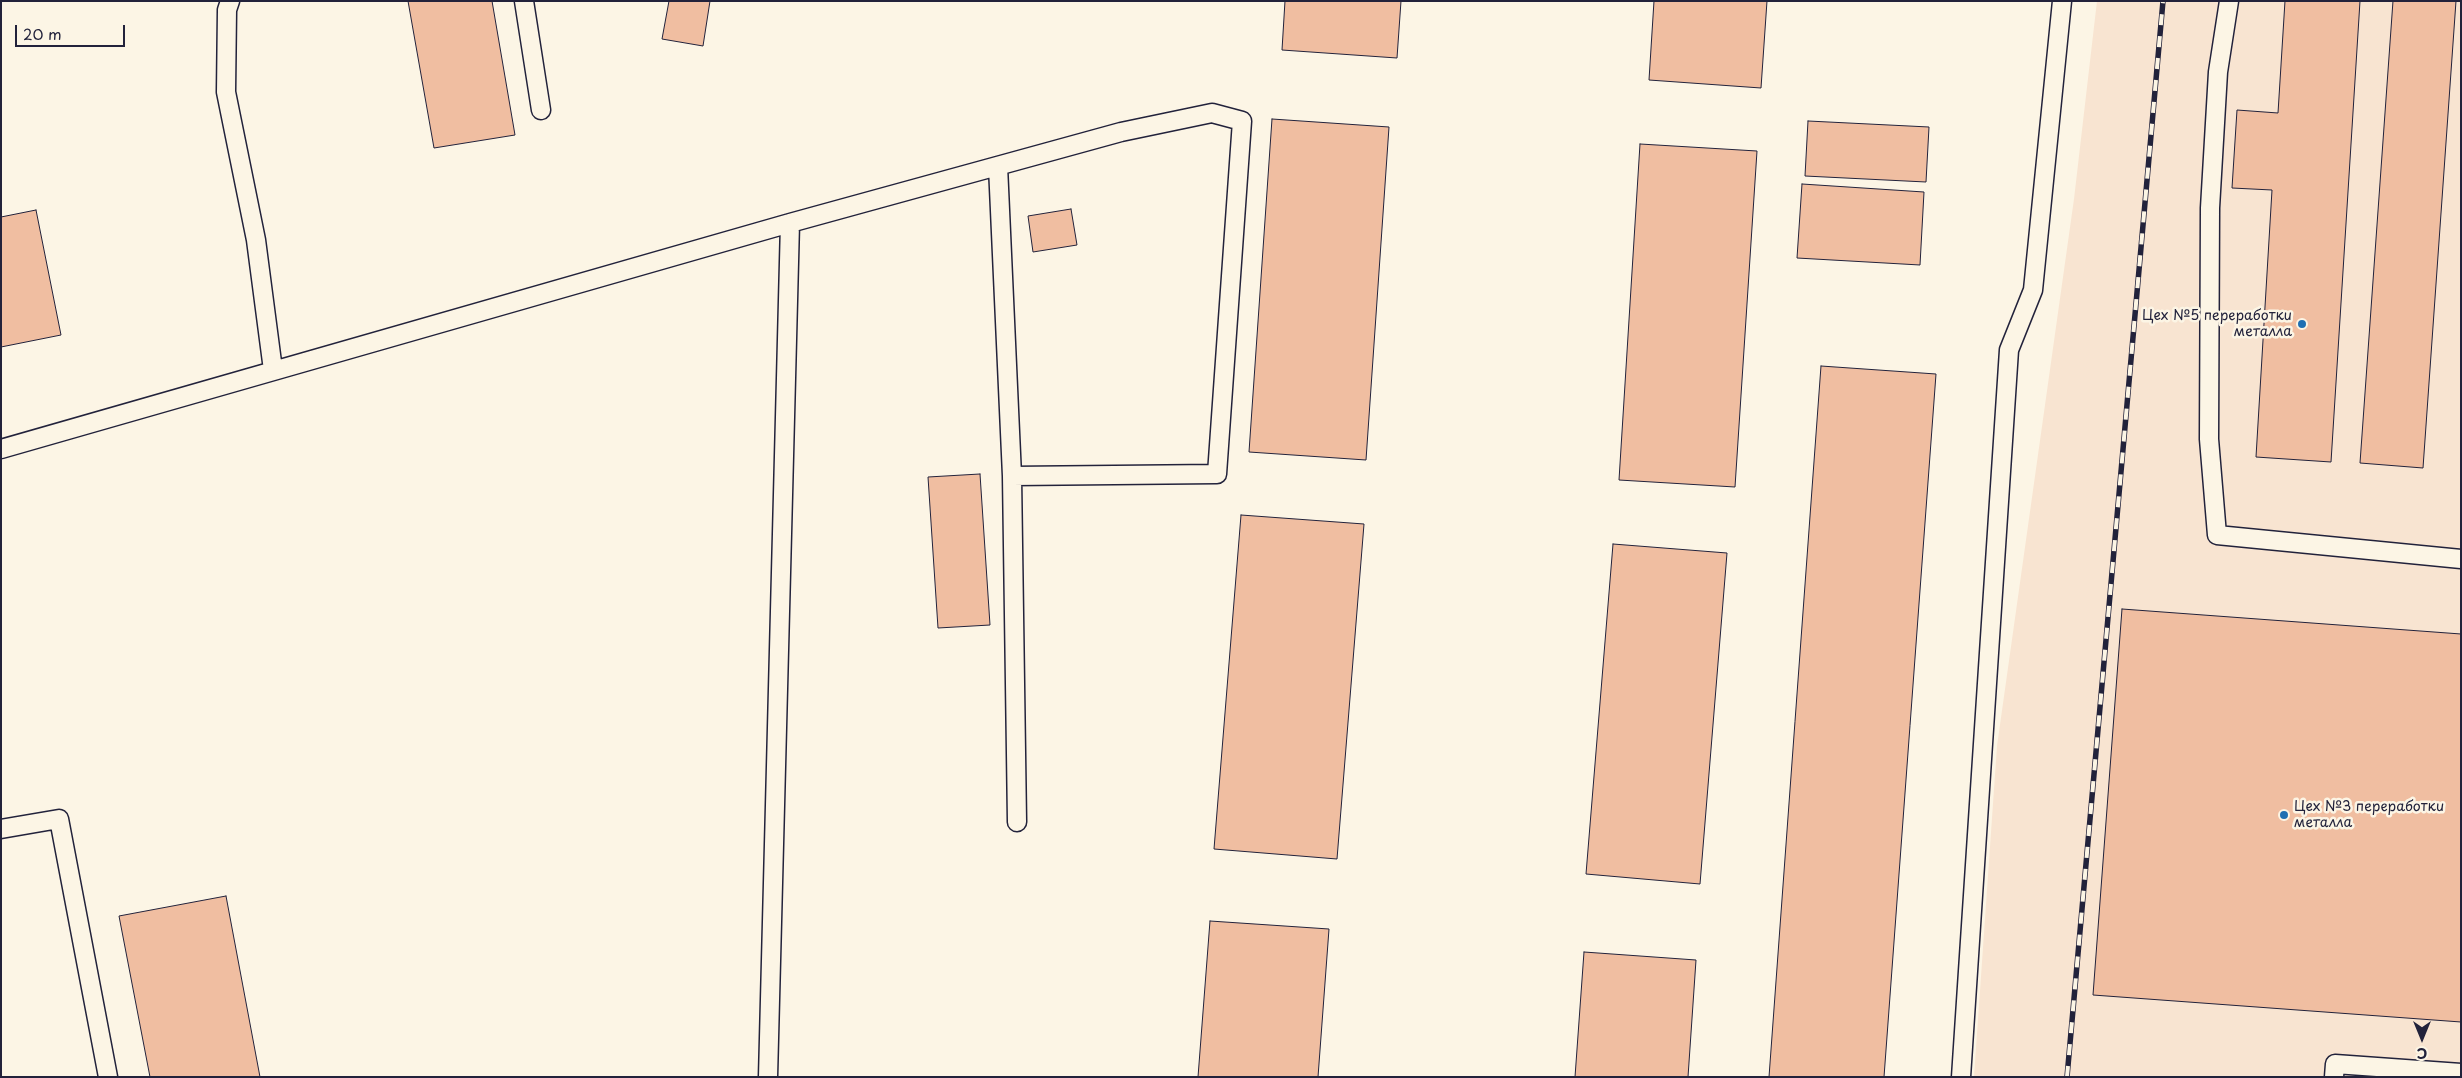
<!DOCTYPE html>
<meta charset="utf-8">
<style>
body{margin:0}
#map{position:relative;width:2462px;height:1078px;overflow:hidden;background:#fcf5e5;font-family:"Playpen Sans",sans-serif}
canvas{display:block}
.frame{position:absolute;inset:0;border:2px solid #22223b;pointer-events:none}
.north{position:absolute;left:2397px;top:1013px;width:50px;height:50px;-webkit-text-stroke:4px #fcf5e5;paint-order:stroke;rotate:180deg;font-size:14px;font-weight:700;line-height:20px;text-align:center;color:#22223b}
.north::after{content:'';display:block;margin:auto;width:18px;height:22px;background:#22223b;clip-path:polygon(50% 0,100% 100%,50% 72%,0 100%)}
.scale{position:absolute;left:15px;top:25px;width:110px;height:22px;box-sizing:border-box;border:2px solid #22223b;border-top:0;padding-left:6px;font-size:15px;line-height:18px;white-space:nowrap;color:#22223b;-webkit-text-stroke:4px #fcf5e5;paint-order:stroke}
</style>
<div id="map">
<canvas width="2462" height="1078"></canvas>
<div class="frame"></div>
<div class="north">С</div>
<div class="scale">20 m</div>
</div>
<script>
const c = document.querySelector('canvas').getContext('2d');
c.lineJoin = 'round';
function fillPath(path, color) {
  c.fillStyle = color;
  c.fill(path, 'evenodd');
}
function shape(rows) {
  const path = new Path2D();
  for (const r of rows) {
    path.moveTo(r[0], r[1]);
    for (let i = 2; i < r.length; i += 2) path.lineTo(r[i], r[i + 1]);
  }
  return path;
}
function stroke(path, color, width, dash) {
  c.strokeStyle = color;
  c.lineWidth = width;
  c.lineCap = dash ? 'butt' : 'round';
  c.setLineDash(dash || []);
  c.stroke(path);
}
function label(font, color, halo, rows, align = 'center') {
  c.font = font + ' "Playpen Sans",sans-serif';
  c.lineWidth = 5;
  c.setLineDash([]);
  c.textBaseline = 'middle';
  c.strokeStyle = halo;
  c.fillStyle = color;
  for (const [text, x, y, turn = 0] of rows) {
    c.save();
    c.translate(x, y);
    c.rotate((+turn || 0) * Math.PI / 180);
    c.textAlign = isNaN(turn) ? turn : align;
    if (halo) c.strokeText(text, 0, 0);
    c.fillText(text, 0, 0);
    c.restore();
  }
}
const built = shape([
 [2097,1,2461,1,2461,1077,1974,1077,1997,746,2074,199]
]);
const building = shape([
 [408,1,492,1,515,135,434,148,408,1],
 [669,1,710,1,703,46,662,39,669,1],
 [1285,1,1401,1,1397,58,1282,50,1285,1],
 [1654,1,1767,1,1761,88,1649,80,1654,1],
 [2285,1,2360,1,2331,462,2256,457,2272,190,2232,188,2237,110,2278,113,2285,1],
 [2393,1,2456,1,2423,468,2360,463,2393,1],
 [1272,119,1389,127,1366,460,1249,452,1272,119],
 [1808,121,1929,127,1926,182,1805,176,1808,121],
 [1640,144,1757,151,1735,487,1619,480,1640,144],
 [1802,184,1924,192,1920,265,1797,258,1802,184],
 [1071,209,1077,245,1033,252,1028,216,1071,209],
 [36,210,61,335,1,347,1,217,36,210],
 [1821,366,1936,374,1884,1077,1769,1077,1821,366],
 [980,474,990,625,938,628,928,477,980,474],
 [1241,515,1364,524,1337,859,1214,849,1241,515],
 [1613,544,1727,553,1700,884,1586,874,1613,544],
 [2122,609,2461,634,2461,1022,2093,995,2122,609],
 [226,896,260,1077,150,1077,119,916,226,896],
 [1210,921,1329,929,1318,1077,1198,1077,1210,921],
 [1584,952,1696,960,1688,1077,1575,1077,1584,952]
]);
const service = shape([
 [230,1,227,10,226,92,256,240,273,370],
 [524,1,541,110],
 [2229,1,2218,72,2210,208,2209,439,2217,535,2461,559],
 [1,449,790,223,1121,132,1212,113,1242,121,1217,474,1012,476,998,166],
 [1012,476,1017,822],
 [1,829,59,819,108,1077],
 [768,1077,790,223],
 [1961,1077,2009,350,2033,290,2062,1],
 [2334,1077,2335,1064,2461,1073]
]);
const rail = shape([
 [2067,1077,2163,1]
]);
const markers = [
 [2302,324,5,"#1f6fb2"],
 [2284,815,5,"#1f6fb2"]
];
const poiNames = [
 ["Цех №5 переработки",2292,316],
 ["металла",2292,332],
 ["Цех №3 переработки",2294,807,"left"],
 ["металла",2294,823,"left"]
];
fillPath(built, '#f8e4d1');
fillPath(building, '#f0bea1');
stroke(building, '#22223b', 1);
stroke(service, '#22223b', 21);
stroke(service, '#fcf5e5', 18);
stroke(rail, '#22223b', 5.5);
stroke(rail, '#fcf5e5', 4, [11]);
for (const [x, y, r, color] of markers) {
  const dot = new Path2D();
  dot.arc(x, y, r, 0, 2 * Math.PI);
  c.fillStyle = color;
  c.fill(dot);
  stroke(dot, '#fcf5e5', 2);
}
label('14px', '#22223b', '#fcf5e5', poiNames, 'right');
</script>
